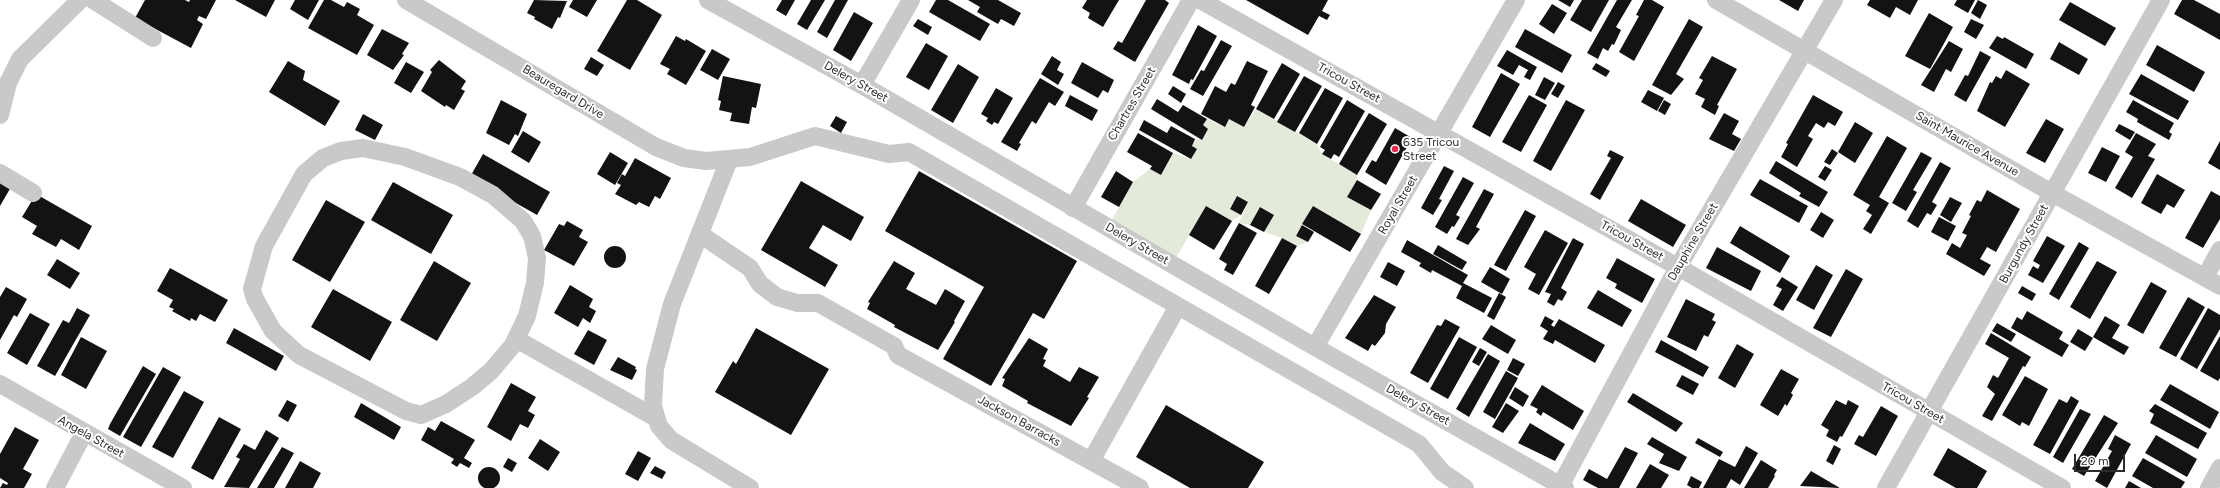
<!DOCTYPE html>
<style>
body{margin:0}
#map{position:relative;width:2220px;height:488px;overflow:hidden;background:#fff;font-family:Figtree,sans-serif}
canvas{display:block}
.scale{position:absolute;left:2074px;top:454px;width:51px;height:18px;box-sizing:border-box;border:2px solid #2c2c2c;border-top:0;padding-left:5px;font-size:12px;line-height:14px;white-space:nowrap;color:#2c2c2c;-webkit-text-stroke:3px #fff;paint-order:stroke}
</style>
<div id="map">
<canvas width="2220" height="488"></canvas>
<div class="scale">20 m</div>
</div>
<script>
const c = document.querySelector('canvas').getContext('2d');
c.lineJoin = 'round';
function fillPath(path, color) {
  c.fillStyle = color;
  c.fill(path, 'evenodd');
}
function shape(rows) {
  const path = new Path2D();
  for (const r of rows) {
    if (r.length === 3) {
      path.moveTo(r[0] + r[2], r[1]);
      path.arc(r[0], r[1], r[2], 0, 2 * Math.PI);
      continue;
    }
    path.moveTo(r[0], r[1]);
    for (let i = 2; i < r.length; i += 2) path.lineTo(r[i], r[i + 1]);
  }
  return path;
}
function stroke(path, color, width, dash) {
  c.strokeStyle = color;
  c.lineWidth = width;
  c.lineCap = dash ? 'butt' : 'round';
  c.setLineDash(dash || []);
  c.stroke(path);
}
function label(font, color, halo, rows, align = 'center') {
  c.font = font + ' Figtree,sans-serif';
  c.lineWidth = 4;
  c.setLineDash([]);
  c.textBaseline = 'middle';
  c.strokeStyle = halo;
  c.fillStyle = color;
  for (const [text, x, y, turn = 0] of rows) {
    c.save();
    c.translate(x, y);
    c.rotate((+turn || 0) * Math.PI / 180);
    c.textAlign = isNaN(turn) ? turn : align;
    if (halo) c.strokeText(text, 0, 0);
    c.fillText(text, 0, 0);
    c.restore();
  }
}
const green = shape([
 [1256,109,1317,144,1322,154,1357,175,1357,180,1347,197,1371,210,1361,234,1313,206,1296,236,1308,242,1297,246,1282,238,1264,232,1274,215,1261,207,1250,225,1239,223,1248,202,1237,196,1230,208,1241,215,1232,221,1206,206,1172,265,1108,227,1133,182,1150,169,1161,175,1173,153,1191,159,1197,149,1192,146,1195,139,1202,140,1208,129,1203,125,1207,119,1224,127,1229,119,1244,127]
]);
const building = shape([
 [145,0,185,0,189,2,190,0,216,0,206,19,199,16,197,20,203,24,191,48,135,18],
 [235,0,275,0,266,17],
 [295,0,319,0,308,20,290,9],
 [324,0,331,0,344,7,347,2,360,9,357,15,374,25,357,55,308,28],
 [534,0,567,1,560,18,558,17,552,29,534,19,535,17,527,13],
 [573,0,597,0,587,17,569,7],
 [627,0,637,0,662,15,630,70,597,51],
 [782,0,795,0,786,16,776,10],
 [811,0,825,0,807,30,797,24],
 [835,0,848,0,827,38,817,32],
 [936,0,948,0,990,24,980,41,929,12],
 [968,0,998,0,1021,13,1014,26,1001,19,998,24,977,12,980,7],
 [1087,0,1119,0,1103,27,1088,18,1090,13,1082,8],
 [1146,0,1165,0,1169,3,1135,62,1113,49,1118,41,1122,43],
 [1246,0,1328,0,1322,11,1330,15,1327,20,1319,16,1308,35],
 [1558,0,1574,0,1570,7],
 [1582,0,1609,0,1591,32,1570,20],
 [1617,0,1632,0,1616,27,1621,30,1614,45,1612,44,1608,51,1603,48,1598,59,1587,53],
 [1644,0,1652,0,1664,7,1634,61,1619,52,1639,16,1636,15],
 [1779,0,1804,0,1798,11],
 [1870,0,1918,0,1910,15,1896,7,1890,18,1867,5],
 [1957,0,1975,0,1968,13,1954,5],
 [1978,0,1987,5,1980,19,1971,13],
 [2182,0,2194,0,2220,14,2220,40,2174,14],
 [2070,2,2116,28,2105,46,2059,20],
 [1552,4,1567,13,1554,34,1539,24],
 [854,12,873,23,851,61,833,50],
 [1929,13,1953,27,1930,69,1905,56],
 [918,19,932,27,928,35,913,26],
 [1689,19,1703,27,1676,74,1684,79,1671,95,1652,85],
 [1971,19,1984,25,1976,39,1964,32],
 [1198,25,1217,36,1193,80,1191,79,1189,84,1172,75],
 [382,29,409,43,402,54,404,55,393,70,367,55],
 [1525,29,1572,55,1562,73,1515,47],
 [676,36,685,41,686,39,706,51,686,85,667,74,670,69,660,64],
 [1997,36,2003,39,2004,37,2034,54,2026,69,1989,48],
 [1221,40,1232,46,1203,96,1190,89,1201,70,1204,71],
 [1949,41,1963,49,1951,72,1946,69,1934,92,1921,85],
 [2059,42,2088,59,2079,75,2050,59],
 [926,43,948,56,929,90,906,77],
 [2157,45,2205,72,2194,92,2146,65],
 [712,49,730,59,718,80,700,70],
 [1507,50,1537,67,1530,80,1524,77,1528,70,1519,65,1513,75,1497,66],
 [1980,51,1991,57,1966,102,1954,95,1965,75,1968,76],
 [1052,56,1061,62,1057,70,1064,74,1058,85,1041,74],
 [1712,56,1737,69,1717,105,1719,106,1715,115,1701,107,1705,99,1695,94,1703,80,1699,78],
 [591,57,604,65,597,76,584,69],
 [439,60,466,81,461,89,465,91,454,110,446,105,445,107,421,91,432,72,430,70],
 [288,61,305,71,303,80,340,101,325,126,269,92],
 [1247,61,1268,71,1251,105,1255,107,1244,127,1229,119,1225,127,1201,114,1215,86,1226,92,1231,83,1235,85],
 [406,62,424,72,411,93,394,83],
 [1082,62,1114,80,1108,93,1103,90,1098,98,1071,83],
 [1282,63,1300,74,1274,119,1256,109],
 [1596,63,1610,71,1606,77,1592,69],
 [958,64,979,77,953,123,931,110],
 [2006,70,2030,84,2005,127,1977,111,1990,82,1992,83,1996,76,2001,79],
 [1501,73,1520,84,1490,137,1472,127],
 [2141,74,2189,101,2178,120,2129,94],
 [723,76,761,84,756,108,752,107,749,124,730,121,732,113,719,110,721,101,718,100],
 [1304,76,1322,86,1295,132,1277,122],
 [1544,77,1555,83,1545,100,1535,95],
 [1040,78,1064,92,1055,106,1049,102,1036,124,1032,121,1019,143,1021,144,1017,151,1001,142],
 [1558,82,1565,86,1558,98,1551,94],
 [1173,86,1186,94,1181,103,1168,94],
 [996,88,1013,98,998,124,994,122,992,125,986,121,988,118,981,114],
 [1325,88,1343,98,1317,144,1299,133],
 [1648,90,1664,98,1657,111,1641,102],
 [1070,95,1098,110,1092,121,1065,106],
 [1529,95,1547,105,1521,152,1502,142],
 [1813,95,1843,112,1835,126,1828,122,1824,128,1816,123,1808,136,1813,139,1797,167,1781,157,1788,144,1786,143],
 [1157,99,1178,112,1183,105,1207,119,1203,125,1208,129,1202,140,1151,109],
 [501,100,527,114,518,136,515,134,509,145,486,133],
 [1347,100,1365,111,1339,157,1334,154,1331,159,1322,154,1325,150,1320,147],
 [1566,100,1585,110,1551,171,1533,161],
 [1664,100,1671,104,1665,115,1658,111],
 [2133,100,2174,123,2169,132,2172,134,2169,140,2137,122,2138,119,2126,112],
 [1369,113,1387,124,1357,175,1339,164],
 [1724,113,1739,121,1732,134,1741,139,1734,151,1709,139],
 [363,114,383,125,375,140,355,130],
 [836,116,847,122,841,133,830,126],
 [2046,119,2064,129,2045,163,2026,153],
 [1144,120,1167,133,1171,126,1195,139,1192,146,1197,149,1191,159,1139,130],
 [1855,122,1873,133,1855,163,1838,152],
 [2119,124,2135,132,2130,140,2115,131],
 [1395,128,1412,138,1386,185,1365,172,1372,160,1376,162],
 [523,131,541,142,529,163,511,152],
 [1138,133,1173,153,1161,175,1150,169,1152,166,1127,152],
 [2136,133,2156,144,2148,156,2155,159,2132,198,2115,188,2133,157,2125,152],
 [1887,136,1907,148,1879,197,1889,203,1871,234,1863,229,1872,215,1866,211,1870,205,1853,195],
 [2220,141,2220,170,2208,163],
 [2102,147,2120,156,2106,182,2088,173],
 [1832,149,1838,153,1830,165,1824,162],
 [1610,150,1624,157,1600,200,1590,194,1611,158,1607,156],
 [610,152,628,163,615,185,597,174],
 [1921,152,1932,158,1913,190,1917,192,1906,211,1892,203],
 [483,154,550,192,537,215,470,177],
 [635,158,671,178,660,199,655,196,649,207,639,202,636,205,615,194,621,185,617,183,622,174,625,176],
 [1776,161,1828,192,1819,207,1799,196,1801,193,1769,173],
 [1940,162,1951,168,1932,202,1937,205,1931,215,1927,213,1918,228,1907,221],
 [1444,166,1454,171,1439,199,1442,200,1433,215,1421,208],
 [1825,166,1832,170,1825,181,1818,177],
 [919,171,1077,261,1044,319,1033,313,991,386,943,359,984,287,885,231],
 [1116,171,1133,182,1119,207,1101,197],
 [2157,174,2185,190,2174,208,2167,204,2161,214,2141,203],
 [1463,177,1474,183,1456,215,1460,217,1454,227,1452,226,1447,234,1435,227],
 [1760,179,1808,206,1799,223,1750,195],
 [1357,180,1381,194,1371,210,1347,197],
 [0,181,11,187,0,206],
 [801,181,864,217,851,241,823,225,809,248,838,265,825,287,761,250],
 [393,182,453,215,431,254,371,220],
 [1484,189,1494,194,1476,227,1480,229,1468,245,1456,239],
 [1987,190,2020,209,1996,252,1987,247,1980,259,1991,265,1984,276,1946,254,1952,243,1960,248,1967,235,1962,233,1971,216,1969,215,1977,200,1981,202],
 [2211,191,2220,196,2220,219,2203,248,2185,238],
 [36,194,92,226,79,250,61,239,56,247,32,234,37,226,22,217],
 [1237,196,1248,202,1241,215,1230,209],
 [1950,197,1962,203,1951,222,1940,215],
 [1641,199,1686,225,1673,247,1628,221],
 [326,200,365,222,330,282,292,260],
 [1206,206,1232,221,1214,250,1189,235],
 [1313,206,1361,234,1350,252,1302,224],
 [1260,207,1274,215,1264,232,1250,225],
 [1525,210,1536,216,1506,271,1494,265],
 [1821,212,1834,220,1823,238,1810,230],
 [1939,217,1956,226,1948,241,1931,232],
 [567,221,583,230,579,237,588,242,574,266,544,250,559,224,564,226],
 [1239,223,1257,233,1233,275,1224,270,1227,264,1219,259],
 [1302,225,1314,232,1308,242,1296,236],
 [1740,226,1790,256,1780,273,1730,243],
 [1545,230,1568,243,1539,295,1528,289,1536,274,1524,267],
 [2047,236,2065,246,2043,283,2028,275,2033,266,2038,269,2040,265,2033,261],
 [1282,238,1297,246,1269,294,1255,286],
 [1573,238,1584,244,1561,288,1567,292,1562,301,1558,299,1554,306,1547,302,1551,294,1545,292],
 [1407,240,1468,275,1463,283,1492,298,1484,313,1456,298,1462,286,1432,270,1431,273,1419,266,1421,263,1401,252],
 [2079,242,2089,248,2059,300,2049,294],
 [1438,245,1467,262,1462,270,1433,254],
 [615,257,11],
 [1717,247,1761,271,1751,291,1706,268],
 [1617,258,1655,279,1642,303,1615,288,1617,284,1606,278],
 [57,259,80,273,70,289,47,275],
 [434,261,471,283,437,341,400,320],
 [894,261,915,273,906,289,936,305,945,289,965,301,954,321,955,322,938,350,894,327,895,325,867,309,870,303,868,302],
 [2097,261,2117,272,2090,319,2070,307],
 [1388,262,1405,271,1397,286,1380,277],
 [1816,265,1833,275,1814,310,1796,300],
 [1490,267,1510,279,1502,294,1481,282],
 [170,268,228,300,215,322,200,314,196,321,191,318,190,321,172,311,174,309,169,307,173,300,157,291],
 [1846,269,1863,279,1831,337,1813,328],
 [1782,277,1798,287,1783,311,1773,305,1782,289,1776,286],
 [2151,282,2167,291,2143,334,2127,325],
 [570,285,593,299,589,307,596,311,590,323,583,318,578,327,554,313],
 [2022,286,2036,294,2032,301,2018,293],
 [6,287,27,299,17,317,14,315,0,340,0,297],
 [333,289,392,322,370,361,311,327],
 [1598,290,1632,310,1622,327,1587,308],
 [1499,293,1506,297,1494,320,1487,316],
 [1374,295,1396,307,1386,324,1385,333,1375,346,1372,344,1368,351,1345,338],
 [2188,297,2205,307,2176,357,2159,348],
 [1686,299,1715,314,1712,320,1716,322,1708,337,1704,335,1696,351,1667,337],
 [77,308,90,315,55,376,37,366,63,320,69,323],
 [2208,308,2220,315,2220,329,2197,369,2180,359],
 [2027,311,2063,332,2059,339,2069,345,2062,357,2011,328,2017,317,2022,320],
 [30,313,50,324,27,365,7,353],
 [1545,316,1554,321,1551,325,1554,327,1559,319,1605,345,1595,363,1555,340,1553,344,1543,339,1548,331,1540,326],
 [2105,316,2120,325,2112,338,2129,347,2124,355,2093,337],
 [1445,319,1460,327,1428,383,1410,373,1437,325,1441,326],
 [1997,323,2016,334,2011,342,1992,331],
 [1491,325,1516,340,1508,354,1482,339],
 [234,328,284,356,276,371,226,343],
 [756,328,829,369,791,435,715,392,733,361,736,364],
 [2078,329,2093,338,2085,351,2070,342],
 [588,330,607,340,594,365,574,354],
 [1991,333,2031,357,2025,367,2023,366,1992,421,1982,416,1995,394,1987,387,1993,375,1998,378,2009,358,1985,344],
 [2220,336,2220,378,2218,381,2200,371],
 [81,337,107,351,86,389,61,375],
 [1459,337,1477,347,1448,399,1430,389],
 [1029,338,1048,349,1043,359,1046,360,1043,366,1070,382,1079,367,1099,377,1087,397,1089,398,1071,426,1027,403,1028,401,1002,386,1005,379,1002,378],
 [1661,340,1709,367,1703,377,1655,352],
 [1737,344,1754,354,1735,388,1718,378],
 [1480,348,1487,352,1479,366,1472,362],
 [1488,354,1500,361,1469,417,1456,409],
 [618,357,636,367,635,369,637,370,632,380,610,370],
 [1513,358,1525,364,1518,376,1507,370],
 [143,366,156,374,120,436,108,429,110,424],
 [163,367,181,377,141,447,123,437],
 [1781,369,1799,379,1791,393,1793,395,1787,406,1785,404,1778,416,1760,405],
 [1506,371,1518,378,1495,419,1483,412],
 [1682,375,1699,384,1693,395,1676,386],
 [2025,376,2048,389,2029,426,2022,422,2020,426,2002,415],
 [511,383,536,397,528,411,535,415,528,428,520,424,511,441,487,427],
 [2170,384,2219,412,2210,429,2160,400],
 [1542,385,1584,411,1573,430,1543,412,1541,416,1536,412,1538,409,1530,405],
 [1515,387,1529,396,1523,407,1509,398],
 [184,391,204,402,173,458,152,447],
 [1633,393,1683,423,1676,432,1627,402],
 [2071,396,2079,401,2050,454,2033,445,2059,399,2067,403],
 [287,400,297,405,288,422,278,416],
 [1836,400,1846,405,1848,400,1859,406,1842,437,1840,436,1837,442,1826,436,1829,430,1821,425],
 [361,403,401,427,394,440,354,417],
 [1506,403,1519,411,1503,433,1492,427],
 [2155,404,2207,433,2198,449,2150,423,2154,414,2149,411],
 [1166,405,1264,462,1248,488,1190,488,1136,457],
 [1881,406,1898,416,1876,456,1854,444,1859,435,1863,437],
 [2080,409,2091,414,2063,463,2053,457],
 [2104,415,2118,423,2084,476,2072,469],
 [219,417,241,429,213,480,191,468],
 [441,421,475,440,464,458,472,463,469,468,460,463,457,467,451,463,454,459,421,440,428,427,435,431],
 [1530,423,1565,444,1555,461,1518,443],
 [15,427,39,440,23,469,32,474,24,488,0,488,3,483,7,485,8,483,0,478,0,454],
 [266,430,279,438,249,488,224,487,240,459,236,457,244,444,255,450],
 [2115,435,2131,444,2107,488,2095,481,2112,451,2108,449],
 [2156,435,2197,459,2187,477,2145,453],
 [1652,437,1687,457,1679,471,1659,463,1664,454,1647,444],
 [1698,438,1723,452,1720,457,1695,443],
 [540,439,560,452,548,471,528,458],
 [1834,445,1841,449,1833,465,1826,461],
 [1746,446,1758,453,1740,485,1731,479,1726,488,1703,488,1719,459,1735,467],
 [282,447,294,453,274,488,257,488],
 [1625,447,1638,453,1619,488,1598,488,1583,480,1589,469,1607,479],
 [1948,448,1987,471,1977,488,1956,488,1933,475],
 [638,451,651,458,638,481,625,474],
 [508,458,517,463,512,472,503,467],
 [2143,458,2185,482,2181,488,2153,488,2132,476],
 [1761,460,1777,470,1774,475,1775,476,1768,488,1744,488],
 [300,461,321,473,313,488,285,488],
 [1650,464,1669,475,1661,488,1636,488],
 [655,466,666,472,662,479,650,473],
 [489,478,11],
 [1811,471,1840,488,1800,486],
 [1691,476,1702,482,1699,488,1692,488,1687,485],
 [2129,481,2141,488,2125,488]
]);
const minor = shape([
 [93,0,153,38],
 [406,0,656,147,684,158,706,161,750,157,815,136,889,154,909,152,1419,444,1442,472,1465,488],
 [708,0,862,85,1315,347,1565,488],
 [1200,0,1678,267,2062,488],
 [1716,0,2052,193,2220,286],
 [862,85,911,0],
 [0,115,8,83,20,59,80,0],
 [363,148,405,157,460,177,493,195,523,221,532,236,537,258,535,283,527,316,513,345,491,371,472,387,446,404,421,415,406,411,299,355,273,331,255,299,252,289,264,246,304,174,323,158,341,151,363,148],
 [729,160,672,304,655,369,653,406,659,426,671,440,750,488],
 [0,173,33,193],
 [1073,208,1191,0],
 [700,234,750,268,760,284,777,297,797,303,818,303,894,346,898,355,1140,488],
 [2205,277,2220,250],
 [516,339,656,418],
 [1315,347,1516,0],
 [0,384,183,488],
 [1091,461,1178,306],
 [55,488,84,433],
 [1559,488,1678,267,1834,0],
 [1886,488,2161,0],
 [2209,488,2220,468]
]);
const markers = [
 [1395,149,4,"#e52b51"]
];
const streetNames = [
 ["Delery Street",856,82,29],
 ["Tricou Street",1349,83,29],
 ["Beauregard Drive",563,92,31],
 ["Chartres Street",1132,104,-60],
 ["Saint Maurice Avenue",1967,144,30],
 ["Royal Street",1398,205,-60],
 ["Tricou Street",1632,241,29],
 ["Dauphine Street",1693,242,-60],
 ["Delery Street",1137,244,30],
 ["Burgundy Street",2024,244,-61],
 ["Tricou Street",1913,403,30],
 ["Delery Street",1418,405,29],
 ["Jackson Barracks",1019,421,29],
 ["Angela Street",91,437,29]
];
const poiNames = [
 ["635 Tricou",1403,142],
 ["Street",1403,156]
];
fillPath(green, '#e4ead9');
fillPath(building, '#131313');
stroke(minor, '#c9c9c9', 18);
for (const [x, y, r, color] of markers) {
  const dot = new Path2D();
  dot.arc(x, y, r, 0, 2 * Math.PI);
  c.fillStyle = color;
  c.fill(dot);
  stroke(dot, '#fff', 1.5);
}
label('12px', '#2c2c2c', '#fff', streetNames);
label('12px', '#2c2c2c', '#fff', poiNames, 'left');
</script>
